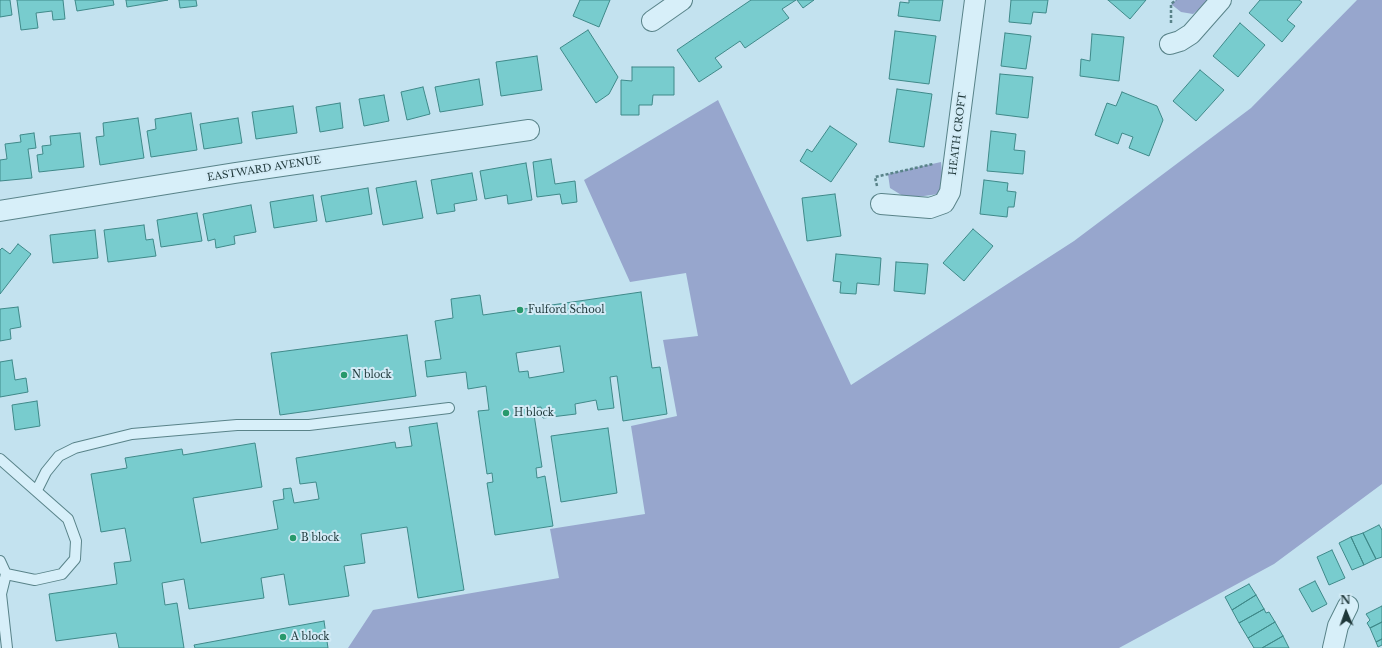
<!DOCTYPE html>
<style>
body{margin:0}
#map{position:relative;width:1382px;height:648px;overflow:hidden;background:#c3e2ef;font-family:"Libre Baskerville",serif}
canvas{display:block}
.north{position:absolute;left:1326px;top:592px;width:40px;height:40px;-webkit-text-stroke:3px #d3ebf6;paint-order:stroke;rotate:358deg;font-size:11px;font-weight:700;line-height:16px;text-align:center;color:#1e3739}
.north::after{content:'';display:block;margin:auto;width:14px;height:18px;background:#1e3739;clip-path:polygon(50% 0,100% 100%,50% 72%,0 100%)}
</style>
<div id="map">
<canvas width="1382" height="648"></canvas>
<div class="north">N</div>
</div>
<script>
const c = document.querySelector('canvas').getContext('2d');
c.lineJoin = 'round';
function fillPath(path, color) {
  c.fillStyle = color;
  c.fill(path, 'evenodd');
}
function shape(rows) {
  const path = new Path2D();
  for (const r of rows) {
    path.moveTo(r[0], r[1]);
    for (let i = 2; i < r.length; i += 2) path.lineTo(r[i], r[i + 1]);
  }
  return path;
}
function stroke(path, color, width, dash) {
  c.strokeStyle = color;
  c.lineWidth = width;
  c.lineCap = dash ? 'butt' : 'round';
  c.setLineDash(dash || []);
  c.stroke(path);
}
function label(font, color, halo, rows, align = 'center') {
  c.font = font + ' "Libre Baskerville",serif';
  c.lineWidth = 4;
  c.setLineDash([]);
  c.textBaseline = 'middle';
  c.strokeStyle = halo;
  c.fillStyle = color;
  for (const [text, x, y, turn = 0] of rows) {
    c.save();
    c.translate(x, y);
    c.rotate((+turn || 0) * Math.PI / 180);
    c.textAlign = isNaN(turn) ? turn : align;
    if (halo) c.strokeText(text, 0, 0);
    c.fillText(text, 0, 0);
    c.restore();
  }
}
const green = shape([
 [1176,0,1210,0,1193,14,1181,12,1171,4],
 [1357,0,1382,0,1382,484,1274,564,1119,648,348,648,373,610,559,578,550,529,645,514,631,426,677,416,663,340,698,336,686,273,630,282,584,180,718,100,851,385,1074,241,1251,108],
 [941,162,943,183,938,194,924,196,903,196,890,188,888,174]
]);
const building = shape([
 [0,0,10,0,12,15,0,17,0,0],
 [17,0,63,0,65,19,53,20,52,11,36,13,38,28,21,30,17,0],
 [75,0,113,0,114,5,77,11,75,0],
 [126,0,168,0,127,7,126,0],
 [179,0,196,0,197,6,180,8,179,0],
 [580,0,610,0,599,27,573,16,580,0],
 [751,0,796,0,782,9,789,18,745,48,740,41,715,58,722,67,699,82,677,50,751,0],
 [797,0,814,0,803,8,797,0],
 [909,0,943,0,940,21,898,16,900,2,909,3,909,0],
 [1011,0,1048,0,1046,13,1033,12,1031,24,1009,22,1011,0],
 [1108,0,1146,0,1130,19,1108,0],
 [1260,0,1299,0,1302,2,1287,20,1295,26,1282,42,1249,13,1260,0],
 [1240,23,1265,45,1238,77,1213,56,1240,23],
 [588,30,618,77,609,94,596,103,560,48,588,30],
 [895,31,936,36,929,84,889,79,895,31],
 [1005,33,1031,36,1026,69,1001,66,1005,33],
 [1092,34,1124,37,1119,81,1080,76,1081,59,1090,61,1092,34],
 [537,56,542,90,501,96,496,62,537,56],
 [632,67,674,67,674,95,653,95,652,105,639,105,639,115,621,115,621,80,632,81,632,67],
 [1200,70,1224,90,1196,121,1173,101,1200,70],
 [1000,74,1033,77,1028,118,996,114,1000,74],
 [479,79,483,105,440,112,435,87,479,79],
 [423,87,430,114,407,120,401,92,423,87],
 [897,89,932,94,924,147,889,142,897,89],
 [1122,92,1157,106,1163,120,1149,156,1129,148,1133,137,1122,133,1118,144,1095,135,1107,103,1116,106,1122,92],
 [384,95,389,121,364,126,359,99,384,95],
 [340,103,343,128,320,132,316,107,340,103],
 [293,106,297,133,256,139,252,112,293,106],
 [191,113,197,150,151,157,147,131,156,129,155,119,191,113],
 [138,118,144,158,100,165,96,137,104,136,103,123,138,118],
 [238,118,242,143,204,149,200,124,238,118],
 [830,126,857,144,831,182,800,161,807,149,812,152,830,126],
 [991,131,1016,134,1014,150,1025,151,1023,174,987,171,991,131],
 [34,133,36,148,28,149,32,178,0,181,0,160,7,159,5,144,21,142,20,135,34,133],
 [80,133,84,167,39,172,37,155,43,154,42,146,51,145,50,136,80,133],
 [551,159,555,184,575,181,577,202,562,204,560,194,537,197,533,162,551,159],
 [526,163,532,200,508,204,507,195,485,199,480,171,526,163],
 [472,173,477,200,454,204,455,211,437,214,431,180,472,173],
 [984,180,1008,183,1007,191,1016,192,1014,207,1008,207,1007,217,980,214,984,180],
 [416,181,423,218,383,225,376,188,416,181],
 [368,188,372,214,326,222,321,196,368,188],
 [835,194,841,236,807,241,802,198,835,194],
 [313,195,317,221,274,228,270,202,313,195],
 [251,205,256,232,234,236,235,244,216,248,215,239,208,241,203,214,251,205],
 [197,213,202,241,161,247,157,220,197,213],
 [144,225,146,240,153,239,156,256,108,262,104,230,144,225],
 [973,229,993,246,964,281,943,263,973,229],
 [95,230,98,258,53,263,50,235,95,230],
 [18,244,31,254,0,294,0,250,2,248,10,254,18,244],
 [836,254,881,258,879,285,857,283,856,294,840,293,841,282,833,281,836,254],
 [896,262,928,264,925,294,894,291,896,262],
 [641,292,652,368,660,367,667,414,623,421,617,376,610,377,614,408,598,410,596,400,575,404,576,414,543,418,541,407,533,408,542,467,536,468,537,478,545,476,553,526,495,535,487,483,493,482,492,473,487,474,478,411,489,410,486,386,468,389,466,372,427,377,425,361,441,359,435,321,453,318,451,299,480,295,483,315,641,292],
 [560,346,564,372,529,378,528,371,519,372,516,353,560,346],
 [18,307,21,327,10,329,11,339,0,341,0,309,18,307],
 [407,335,416,396,280,415,271,353,407,335],
 [12,360,15,380,26,378,28,392,0,397,0,362,12,360],
 [37,401,40,426,15,430,12,405,37,401],
 [437,423,464,590,418,598,407,527,361,534,365,563,344,566,349,596,289,605,284,574,261,578,264,598,189,609,184,579,162,583,165,605,177,603,184,648,119,648,116,633,56,641,49,594,117,584,114,563,131,561,125,528,101,532,91,474,127,468,125,458,182,449,183,455,255,443,262,487,193,498,201,543,278,529,273,501,284,499,283,489,291,488,294,503,319,499,316,482,300,484,296,458,395,442,396,448,412,446,409,427,437,423],
 [608,428,617,493,561,502,551,436,608,428],
 [1379,525,1382,530,1382,557,1376,559,1363,533,1379,525],
 [1363,533,1376,559,1364,565,1351,537,1363,533],
 [1351,537,1364,565,1352,570,1339,543,1351,537],
 [1332,550,1345,578,1329,585,1317,557,1332,550],
 [1315,581,1327,604,1312,612,1299,589,1315,581],
 [1249,584,1256,595,1232,610,1225,597,1249,584],
 [1256,595,1264,609,1239,623,1232,610,1256,595],
 [1382,606,1382,622,1370,628,1367,623,1370,620,1366,614,1382,606],
 [1264,609,1266,613,1269,612,1275,622,1248,638,1239,623,1264,609],
 [324,621,328,648,195,648,194,645,324,621],
 [1275,622,1283,636,1262,648,1254,648,1248,638,1275,622],
 [1382,622,1382,639,1376,642,1370,628,1382,622],
 [1283,636,1289,648,1262,648,1283,636],
 [1382,639,1382,645,1378,647,1376,642,1382,639]
]);
const path = shape([
 [1171,23,1171,4,1176,0],
 [877,186,875,177,933,164]
]);
const service = shape([
 [0,459,68,519,76,541,75,559,62,574,35,580,6,574,0,561],
 [37,490,46,472,59,456,75,448,132,434,237,425,309,425,449,408],
 [6,574,1,594,7,648]
]);
const minor = shape([
 [652,21,682,0],
 [1170,44,1180,41,1191,34,1221,0],
 [881,204,930,208,944,203,950,192,975,0],
 [0,211,235,173,529,130],
 [1333,648,1338,626,1348,606]
]);
const markers = [
 [520,310,4,"#28996b"],
 [344,375,4,"#28996b"],
 [506,413,4,"#28996b"],
 [293,538,4,"#28996b"],
 [283,637,4,"#28996b"]
];
const streetNames = [
 ["HEATH CROFT",958,134,-83],
 ["EASTWARD AVENUE",264,169,-9]
];
const poiNames = [
 ["Fulford School",528,310],
 ["N block",352,375],
 ["H block",514,413],
 ["B block",301,538],
 ["A block",291,637]
];
fillPath(green, '#97a6cd');
fillPath(building, '#78ccce');
stroke(building, '#3f8989', 1);
stroke(service, '#598389', 12);
stroke(minor, '#598389', 22);
stroke(path, '#598389', 2.5, [3, 2]);
stroke(service, '#d7eff9', 10);
stroke(minor, '#d7eff9', 20);
for (const [x, y, r, color] of markers) {
  const dot = new Path2D();
  dot.arc(x, y, r, 0, 2 * Math.PI);
  c.fillStyle = color;
  c.fill(dot);
  stroke(dot, '#d3ebf6', 1.5);
}
label('10px', '#1e3739', '#d3ebf6', streetNames);
label('10px', '#1e3739', '#d3ebf6', poiNames, 'left');
</script>
